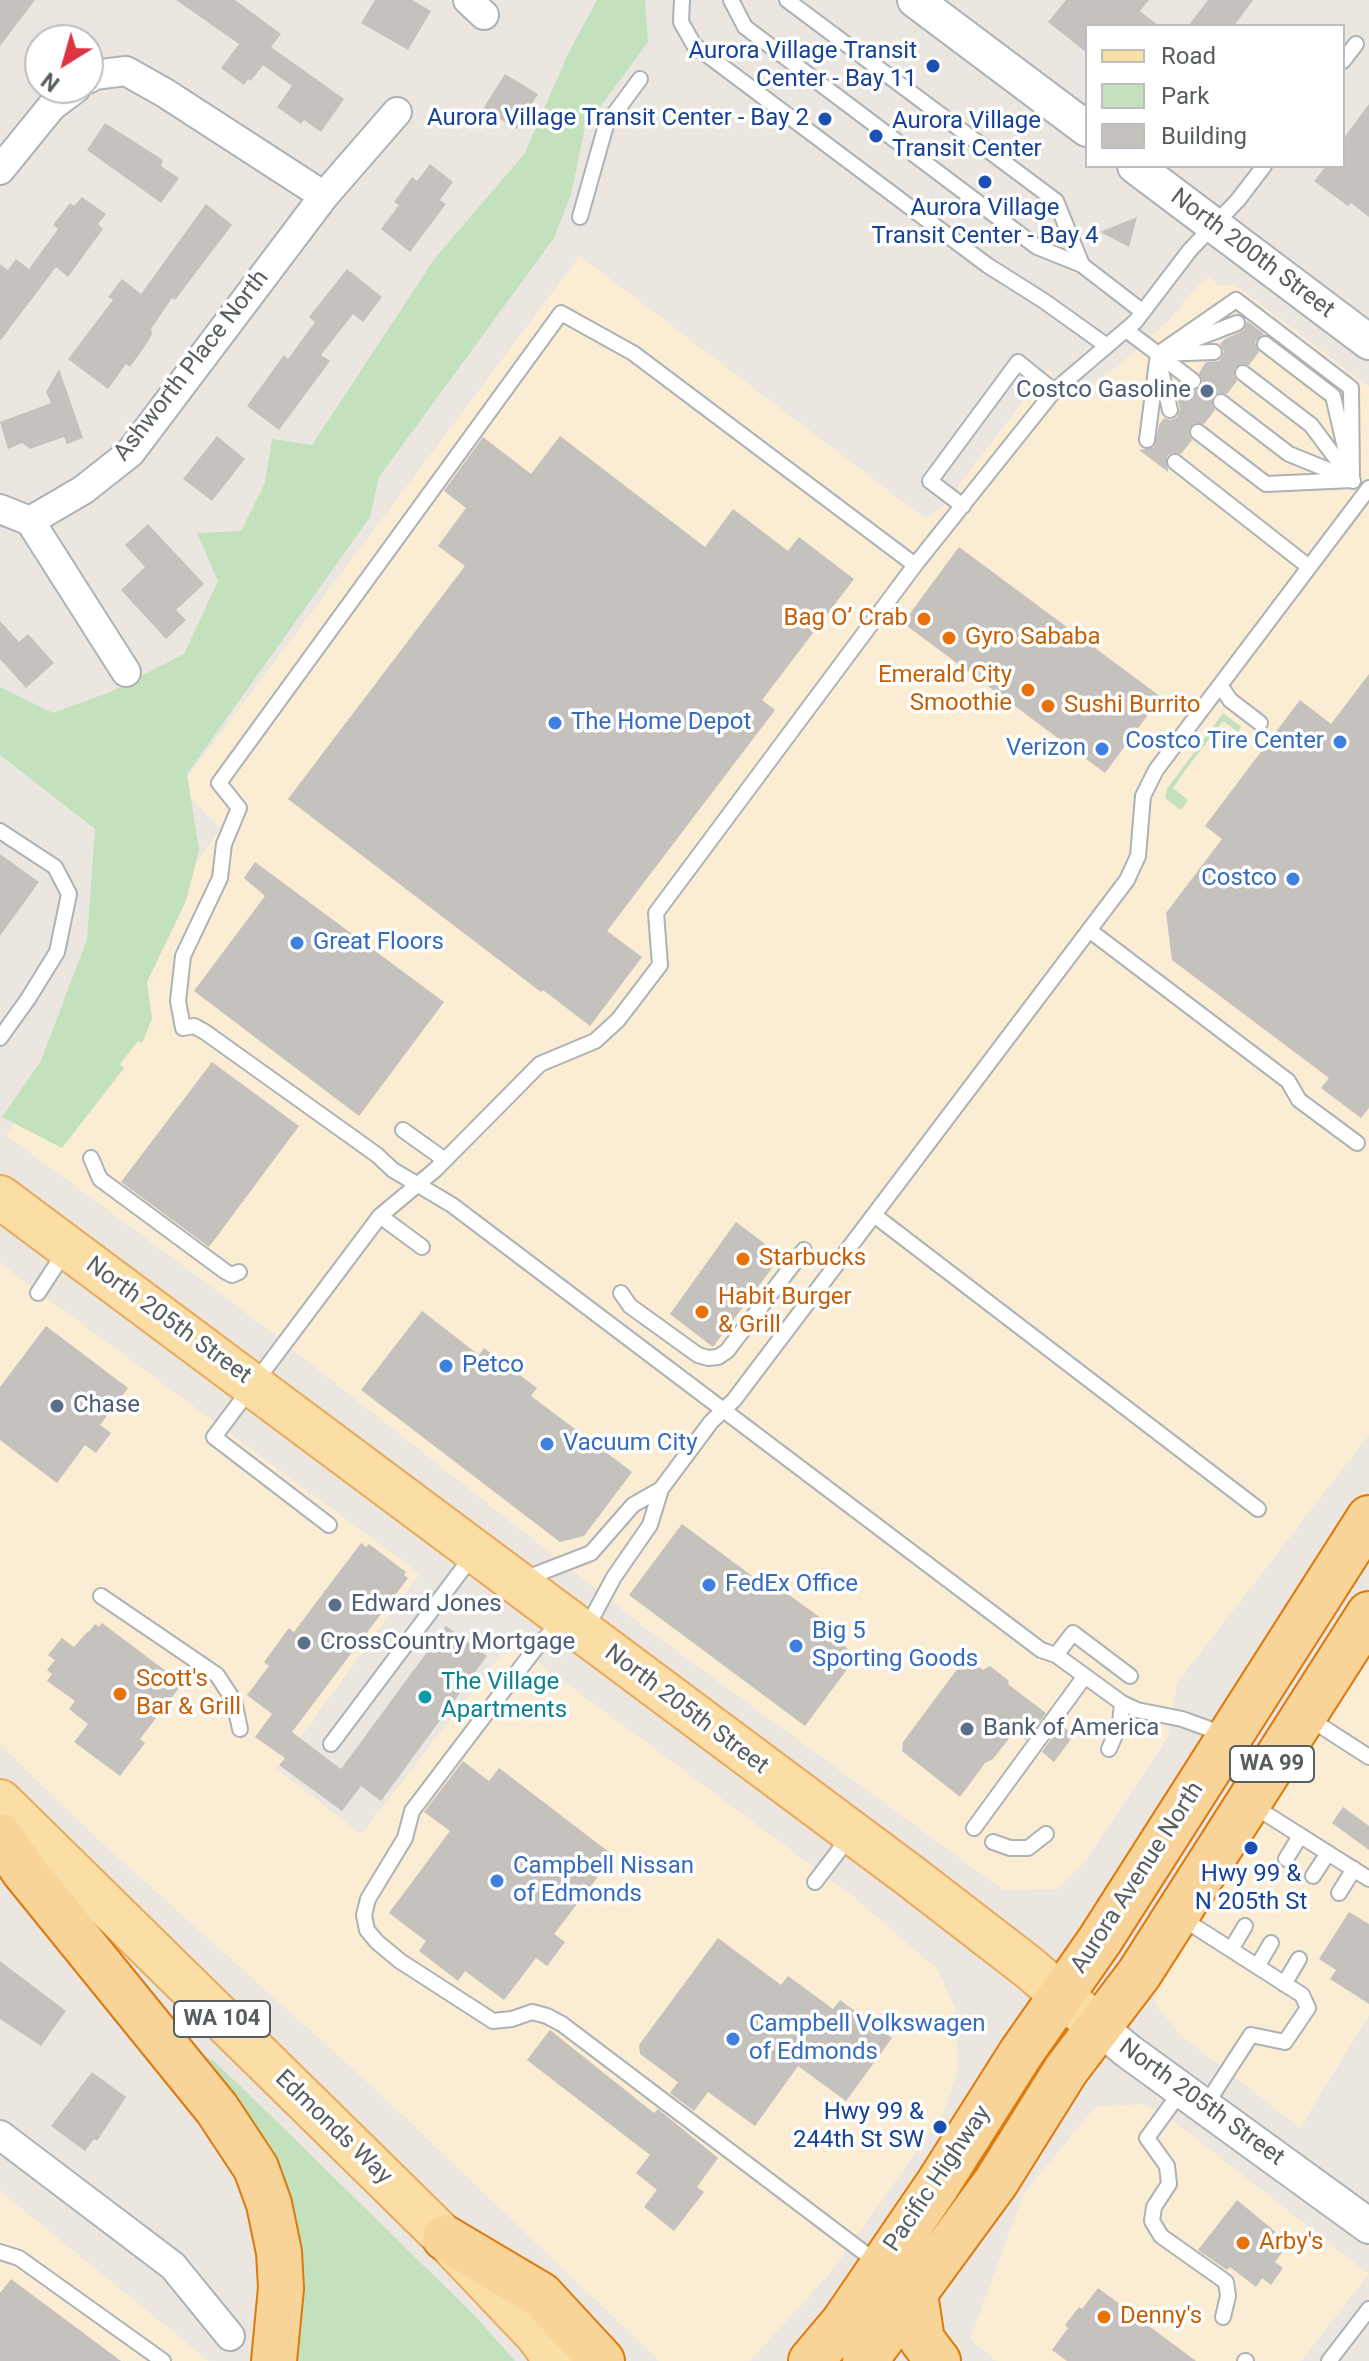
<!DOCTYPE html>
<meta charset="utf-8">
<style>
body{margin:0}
#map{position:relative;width:1369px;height:2361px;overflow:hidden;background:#ebe6e0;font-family:Roboto,sans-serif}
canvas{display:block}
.legend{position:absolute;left:1085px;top:24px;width:260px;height:144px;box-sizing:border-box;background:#fff;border:2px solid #bcbebf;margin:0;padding:10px 14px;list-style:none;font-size:24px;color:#585d60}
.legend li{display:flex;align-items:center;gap:16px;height:40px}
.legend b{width:40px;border:2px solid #bcbebf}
.north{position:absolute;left:24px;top:24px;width:80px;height:80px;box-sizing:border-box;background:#fff;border:2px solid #bcbebf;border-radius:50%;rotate:217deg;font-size:22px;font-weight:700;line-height:32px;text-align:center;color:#585d60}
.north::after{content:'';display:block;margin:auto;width:28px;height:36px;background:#de3341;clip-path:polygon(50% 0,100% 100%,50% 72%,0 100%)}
</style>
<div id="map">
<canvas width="1369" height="2361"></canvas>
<ul class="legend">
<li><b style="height:10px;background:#fadea6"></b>Road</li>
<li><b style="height:22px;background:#c3e1bd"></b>Park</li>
<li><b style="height:22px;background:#c5c1bc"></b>Building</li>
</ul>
<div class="north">N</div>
</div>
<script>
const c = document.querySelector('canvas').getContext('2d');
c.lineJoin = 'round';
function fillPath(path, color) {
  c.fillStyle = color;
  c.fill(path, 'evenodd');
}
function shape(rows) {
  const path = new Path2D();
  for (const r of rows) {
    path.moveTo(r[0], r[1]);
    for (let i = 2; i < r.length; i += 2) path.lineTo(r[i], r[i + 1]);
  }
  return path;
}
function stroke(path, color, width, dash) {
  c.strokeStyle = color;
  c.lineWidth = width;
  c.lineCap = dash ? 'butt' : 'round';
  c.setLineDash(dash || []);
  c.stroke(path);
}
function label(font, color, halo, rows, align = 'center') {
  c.font = font + ' Roboto,sans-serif';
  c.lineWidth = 7;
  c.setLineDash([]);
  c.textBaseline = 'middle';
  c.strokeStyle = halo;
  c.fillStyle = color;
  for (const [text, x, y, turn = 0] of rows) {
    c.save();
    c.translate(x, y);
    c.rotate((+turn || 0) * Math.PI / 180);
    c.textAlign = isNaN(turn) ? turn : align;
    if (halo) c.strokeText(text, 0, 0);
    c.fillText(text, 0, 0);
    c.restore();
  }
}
const commercial = shape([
 [580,256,926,519,941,508,1048,369,1072,398,1118,366,1170,319,1199,284,1209,277,1220,286,1234,284,1369,387,1369,1435,1177,1683,1168,1737,1085,1861,1058,1889,1003,1890,645,1628,232,1302,6,1135,220,829,180,787],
 [0,1263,420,1574,277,1769,361,1834,511,1642,853,1896,938,1970,955,2008,958,2071,944,2112,833,2270,750,2361,659,2361,377,2091,94,1836,0,1745],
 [1369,1655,1369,2015,1300,2128,1178,2033,1156,2004,1156,1978,1306,1738],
 [1141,2104,1165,2114,1369,2274,1301,2361,996,2361,970,2339,1024,2193,1095,2107],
 [0,2191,209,2361,0,2361]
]);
const green = shape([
 [597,0,645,0,648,42,585,127,571,195,554,238,379,477,370,517,187,774,199,850,186,901,147,982,152,1019,142,1043,138,1041,120,1064,124,1068,62,1148,2,1117,41,1061,87,939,95,829,0,755,0,687,53,713,110,692,184,654,218,581,197,533,241,531,265,483,272,439,312,445,435,258,525,153,567,56],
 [1223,713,1241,727,1238,732,1223,721,1184,772,1173,788,1188,800,1181,810,1165,798,1167,789],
 [198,2054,213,2060,261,2106,476,2317,515,2361,288,2361,291,2337]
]);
const building = shape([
 [0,0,35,0,0,46],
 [176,0,235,0,281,34,271,47,344,99,321,132,304,120,301,124,277,107,292,86,263,65,251,81,248,79,244,85,221,68,239,44],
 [375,0,412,0,431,11,408,50,361,23],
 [1066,0,1149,0,1140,11,1159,26,1087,26,1087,53,1048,22],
 [1208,0,1253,0,1234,26,1188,26],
 [505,74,538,94,517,129,483,109],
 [1369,104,1369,217,1351,203,1348,206,1314,181,1326,166,1343,166,1343,139],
 [105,123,163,160,161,166,179,178,161,203,87,150],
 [430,164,453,182,440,200,446,204,410,252,381,229,399,205,394,202,412,177,417,181],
 [82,197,106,214,98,224,103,229,68,277,56,267,0,341,0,264,8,270,16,259,29,269,58,229,53,225,70,203,74,206],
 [206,204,232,225,175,300,172,298,151,329,152,334,147,343,130,367,126,364,108,389,68,359,113,300,108,297,122,279,141,294],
 [1137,217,1129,247,1100,232],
 [347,269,382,297,363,322,353,314,321,355,330,361,279,430,247,406,284,355,288,359,315,322,309,317],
 [1247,321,1264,334,1255,342,1259,352,1249,365,1240,364,1235,368,1234,376,1237,381,1227,394,1218,393,1213,397,1212,405,1215,410,1204,424,1195,423,1190,427,1189,435,1192,440,1181,454,1172,453,1167,456,1168,472,1139,450,1154,447,1159,425,1164,418,1171,420,1177,417,1180,409,1178,400,1187,389,1192,391,1200,388,1203,382,1199,373,1206,362,1219,361,1222,357,1224,351,1220,344,1225,339,1244,330],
 [59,369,83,438,67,444,64,437,30,449,22,443,8,449,0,422,51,403,46,392],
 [217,436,245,459,212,501,183,479],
 [560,436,705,547,733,509,788,551,799,537,854,579,762,700,775,710,607,931,642,957,590,1026,543,990,541,992,288,799,465,566,438,546,466,508,444,491,483,437,531,474],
 [148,524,204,584,176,610,186,620,166,639,121,590,145,567,125,545],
 [959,547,1161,697,1105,773,903,623],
 [0,621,19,642,28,634,54,663,26,688,0,659],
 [1369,674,1369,1108,1361,1118,1321,1088,1329,1078,1172,960,1166,913,1222,839,1205,826,1300,700,1331,724],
 [0,854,39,882,0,936],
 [255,862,444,1002,359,1116,194,991,265,896,244,878],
 [212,1062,299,1126,209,1247,121,1182],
 [736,1222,781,1256,713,1347,670,1314],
 [422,1311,479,1355,484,1348,537,1388,531,1396,632,1472,584,1536,560,1542,361,1390],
 [46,1326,128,1388,100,1425,111,1433,96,1453,85,1445,57,1483,0,1440,0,1387],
 [682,1524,767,1587,771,1582,843,1634,838,1641,857,1656,805,1726,629,1595],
 [361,1543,366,1547,369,1544,390,1560,406,1572,404,1575,408,1578,292,1732,341,1769,446,1626,487,1656,381,1801,361,1786,342,1811,279,1765,285,1758,255,1737,272,1714,247,1695,269,1666,264,1662,289,1628,294,1632],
 [102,1623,175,1678,172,1682,179,1688,140,1739,145,1743,120,1776,74,1742,88,1724,69,1709,75,1701,47,1681,52,1674,47,1670,55,1660,48,1655,62,1638,74,1647,88,1631,89,1632,95,1624,99,1627],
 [970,1661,983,1670,990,1666,1008,1680,1009,1685,1046,1713,1026,1740,1014,1732,993,1759,985,1763,960,1797,902,1751,903,1742,961,1664],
 [1061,1725,1074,1735,1054,1762,1042,1752],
 [463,1761,489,1781,499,1768,614,1856,554,1934,565,1942,547,1966,536,1958,504,2000,465,1971,458,1981,419,1951,426,1941,389,1913,450,1831,424,1812],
 [1343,1807,1369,1826,1369,1850,1332,1823],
 [1349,1912,1369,1924,1369,2004,1330,1979,1336,1970,1319,1959],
 [718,1938,781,1985,788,1976,833,2009,840,2000,892,2038,846,2101,798,2066,755,2126,708,2092,694,2111,670,2093,678,2082,640,2054,639,2045],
 [0,1961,66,2011,41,2046,0,2019],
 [550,2030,654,2113,658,2109,718,2158,697,2187,704,2192,674,2231,644,2207,657,2190,636,2173,650,2155,527,2060],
 [92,2072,126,2097,97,2141,94,2139,85,2151,51,2126],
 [1237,2200,1277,2233,1274,2236,1287,2246,1275,2262,1283,2268,1271,2285,1262,2278,1256,2287,1230,2267,1227,2270,1198,2250],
 [11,2279,121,2361,0,2361,0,2293],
 [1098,2288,1196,2361,1067,2361,1052,2350,1068,2328,1065,2325,1079,2307,1082,2309]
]);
const service = shape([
 [682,0,681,22,694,45,987,265,1044,301,1107,346],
 [731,0,745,27,1037,247,1082,265,1143,312],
 [787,0,1056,201,1082,265],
 [1343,61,1356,44],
 [580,217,606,125,640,79],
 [1126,330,1158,354,1214,352],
 [1265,344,1333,396,1346,452],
 [1180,345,1237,323],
 [1158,354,1193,381],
 [1160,366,1170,410],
 [1243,373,1311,425,1353,481],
 [1221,402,1289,454,1348,478],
 [1198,432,1266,484,1352,480],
 [1147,440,1158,354,1236,300,1351,388,1352,480],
 [1175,462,1309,567],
 [963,506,930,481,1018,362,1054,391],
 [915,565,633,353,561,313,219,783,239,808,224,844,220,878,183,956,178,1001,183,1028,194,1026,205,1032,377,1155,393,1170,452,1205,1041,1650,1056,1655,1122,1703,1137,1710,1182,1719,1226,1735],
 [1220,685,1230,700,1260,723],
 [0,831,55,867,69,894,57,952,28,999,0,1038],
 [1089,930,1288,1081,1299,1100,1357,1143],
 [403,1130,445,1160],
 [91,1158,100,1179,226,1272,232,1275,239,1272],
 [874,1215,1258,1509],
 [380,1216,422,1247],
 [38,1293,66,1250],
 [621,1293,630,1306,698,1355,708,1358,718,1357,727,1351,804,1250],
 [329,1525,214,1437,380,1216,435,1170,540,1064,595,1041,618,1020,660,965,656,913,915,565,1054,391,1135,322,1190,250,1238,200,1264,166],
 [524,1579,591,1553,633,1505,661,1489],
 [101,1596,217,1675,234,1701,240,1729],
 [561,1621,535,1649,412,1811,405,1838,368,1899,364,1915,367,1930,377,1942,400,1961,493,2021,512,2019,532,2012,547,2016,562,2024,879,2264],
 [586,1629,614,1577,650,1525,661,1489,711,1422,734,1400,1127,880,1138,856,1143,796,1156,770,1369,488],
 [1056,1655,1073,1633,1130,1676],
 [1307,1717,1369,1757],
 [331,1744,473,1555],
 [1109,1749,1120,1724,1122,1703],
 [1252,1805,1369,1879],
 [974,1828,1085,1676],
 [993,1842,1010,1848,1028,1848,1046,1834],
 [1286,1859,1300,1836],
 [1313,1876,1328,1853],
 [815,1882,850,1836],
 [1339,1893,1354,1869],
 [1180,1917,1302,1995,1308,2008,1285,2042,1251,2035,1205,2106],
 [1232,1948,1245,1926],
 [1258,1965,1271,1943],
 [1284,1984,1299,1959],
 [1182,2090,1147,2138,1167,2166,1169,2184,1154,2207,1152,2221,1161,2236,1226,2282,1228,2296,1223,2317],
 [0,2252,19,2258,163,2361],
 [1245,2361,1246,2361],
 [1329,2361,1369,2309]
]);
const minor = shape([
 [468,0,484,15],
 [88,79,94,75,126,71,165,93,324,196],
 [0,170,52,106,76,88],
 [0,509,30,521],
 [30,521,83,490,130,453,324,196,397,112],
 [30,521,126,672],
 [0,2135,173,2266,230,2336]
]);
const tertiary = shape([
 [915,0,1087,129],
 [1135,166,1369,342],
 [1099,2027,1128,2051,1369,2226]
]);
const primary = shape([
 [0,1197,909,1875,1027,1966,1099,2027],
 [0,1801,445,2238,537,2335,556,2361]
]);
const trunk = shape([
 [0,1836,23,1870,217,2109,256,2168,269,2204,279,2252,281,2288,274,2361],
 [445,2238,541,2295,602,2361],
 [915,2294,922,2340,938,2361],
 [811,2361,843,2323,938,2184,1021,2053,1100,1940,1369,1518],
 [865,2361,996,2182,1066,2070,1139,1974,1369,1614]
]);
const markers = [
 [933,66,8,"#1a4fb4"],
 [825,119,8,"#1a4fb4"],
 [876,136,8,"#1a4fb4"],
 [985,182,8,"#1a4fb4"],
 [1207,391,8,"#5c6f8a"],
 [924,619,8,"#e8710a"],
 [949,638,8,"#e8710a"],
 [1028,690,8,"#e8710a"],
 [1048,706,8,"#e8710a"],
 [555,723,8,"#3f7fe0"],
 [1340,742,8,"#3f7fe0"],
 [1102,749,8,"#3f7fe0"],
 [1293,879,8,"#3f7fe0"],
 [297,943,8,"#3f7fe0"],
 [743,1259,8,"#e8710a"],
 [702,1312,8,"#e8710a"],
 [446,1366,8,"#3f7fe0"],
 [57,1406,8,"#5c6f8a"],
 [547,1444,8,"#3f7fe0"],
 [709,1585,8,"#3f7fe0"],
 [335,1605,8,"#5c6f8a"],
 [304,1643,8,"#5c6f8a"],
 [796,1646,8,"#3f7fe0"],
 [120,1694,8,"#e8710a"],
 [425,1697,8,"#0f9aa8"],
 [967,1729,8,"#5c6f8a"],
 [1251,1848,8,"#1a4fb4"],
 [497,1881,8,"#3f7fe0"],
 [733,2039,8,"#3f7fe0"],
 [940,2127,8,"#1a4fb4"],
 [1243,2243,8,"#e8710a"],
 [1104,2317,8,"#e8710a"]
];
const shields = [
 [1272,1764,84],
 [222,2019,96]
];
const shieldNames = [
 ["WA 99",1272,1764],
 ["WA 104",222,2019]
];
const transitNames = [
 ["Aurora Village Transit",917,52],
 ["Center - Bay 11",917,80],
 ["Aurora Village Transit Center - Bay 2",809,119],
 ["Aurora Village",892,122,"left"],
 ["Transit Center",892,150,"left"],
 ["Aurora Village",985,209,"center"],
 ["Transit Center - Bay 4",985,237,"center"],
 ["Hwy 99 &",1251,1875,"center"],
 ["N 205th St",1251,1903,"center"],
 ["Hwy 99 &",924,2113],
 ["244th St SW",924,2141]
];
const streetNames = [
 ["North 200th Street",1252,254,37],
 ["Ashworth Place North",192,366,-52],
 ["North 205th Street",168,1321,36],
 ["North 205th Street",686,1710,37],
 ["Aurora Avenue North",1138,1878,-57],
 ["North 205th Street",1201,2103,36],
 ["Edmonds Way",333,2128,44],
 ["Pacific Highway",938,2179,-56]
];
const serviceNames = [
 ["Costco Gasoline",1191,391,"right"],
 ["Chase",73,1406],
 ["Edward Jones",351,1605],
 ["CrossCountry Mortgage",320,1643],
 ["Bank of America",983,1729]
];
const foodNames = [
 ["Bag O’ Crab",908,619,"right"],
 ["Gyro Sababa",965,638],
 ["Emerald City",1012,676,"right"],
 ["Smoothie",1012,704,"right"],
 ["Sushi Burrito",1064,706],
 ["Starbucks",759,1259],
 ["Habit Burger",718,1298],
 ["& Grill",718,1326],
 ["Scott's",136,1680],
 ["Bar & Grill",136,1708],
 ["Arby's",1259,2243],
 ["Denny's",1120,2317]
];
const shopNames = [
 ["The Home Depot",571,723],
 ["Costco Tire Center",1324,742,"right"],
 ["Verizon",1086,749,"right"],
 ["Costco",1277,879,"right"],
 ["Great Floors",313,943],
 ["Petco",462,1366],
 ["Vacuum City",563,1444],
 ["FedEx Office",725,1585],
 ["Big 5",812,1632],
 ["Sporting Goods",812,1660],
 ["Campbell Nissan",513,1867],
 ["of Edmonds",513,1895],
 ["Campbell Volkswagen",749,2025],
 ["of Edmonds",749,2053]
];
const cultureNames = [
 ["The Village",441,1683],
 ["Apartments",441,1711]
];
fillPath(commercial, '#fbecd4');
fillPath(green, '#c3e1bd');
fillPath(building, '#c5c1bc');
stroke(service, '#adb2b5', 18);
stroke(minor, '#adb2b5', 32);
stroke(tertiary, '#adb2b5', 38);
stroke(primary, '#e8aa5b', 46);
stroke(trunk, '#dd7a0d', 48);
stroke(service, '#fff', 14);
stroke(minor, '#fff', 28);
stroke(tertiary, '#fff', 34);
stroke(primary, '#fadea6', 42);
stroke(trunk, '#f8d498', 44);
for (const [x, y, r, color] of markers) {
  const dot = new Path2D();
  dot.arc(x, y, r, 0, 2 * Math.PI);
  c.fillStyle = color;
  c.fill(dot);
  stroke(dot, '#fff', 3);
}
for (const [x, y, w] of shields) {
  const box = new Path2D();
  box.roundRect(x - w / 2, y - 18, w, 36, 6);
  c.fillStyle = '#fff';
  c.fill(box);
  stroke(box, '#585d60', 2);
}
label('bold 22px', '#585d60', null, shieldNames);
label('24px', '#164399', '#fff', transitNames, 'right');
label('24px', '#585d60', '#fff', streetNames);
label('24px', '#4e5e75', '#fff', serviceNames, 'left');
label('24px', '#c56008', '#fff', foodNames, 'left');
label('24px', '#366cbe', '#fff', shopNames, 'left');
label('24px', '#0d838f', '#fff', cultureNames, 'left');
</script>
